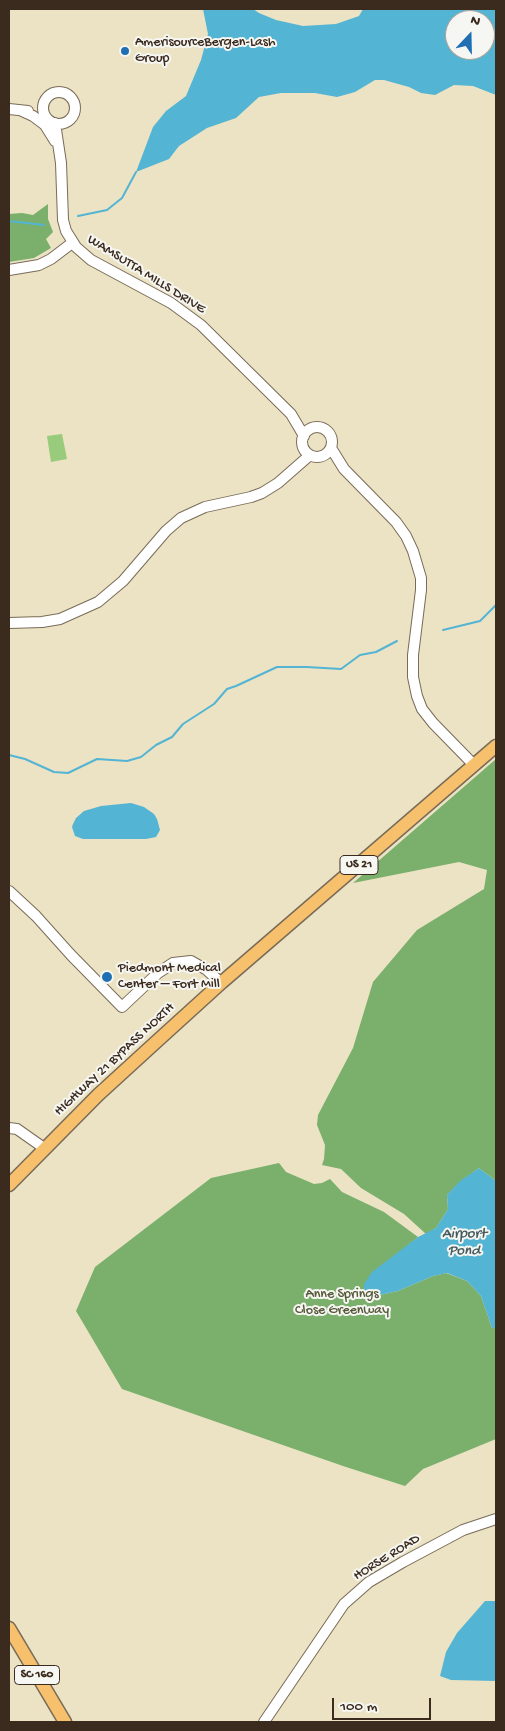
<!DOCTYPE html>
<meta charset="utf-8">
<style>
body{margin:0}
#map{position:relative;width:505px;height:1731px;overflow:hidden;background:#ebe3c4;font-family:"Gochi Hand",sans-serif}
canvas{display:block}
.frame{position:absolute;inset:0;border:10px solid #3b2a1e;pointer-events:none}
.north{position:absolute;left:445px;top:10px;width:50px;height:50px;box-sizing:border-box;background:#f6f6f2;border:1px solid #aba49d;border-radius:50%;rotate:21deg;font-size:14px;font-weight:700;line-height:20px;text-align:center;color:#3b2a1e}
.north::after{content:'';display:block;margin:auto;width:18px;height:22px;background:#1f6fb2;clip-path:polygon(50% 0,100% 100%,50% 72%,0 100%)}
.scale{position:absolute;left:332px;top:1698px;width:99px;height:22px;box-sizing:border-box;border:2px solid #3b2a1e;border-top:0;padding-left:6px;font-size:15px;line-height:18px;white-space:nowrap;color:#3b2a1e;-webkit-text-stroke:4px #f6f6f2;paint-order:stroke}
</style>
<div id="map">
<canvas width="505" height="1731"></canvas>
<div class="frame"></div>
<div class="north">N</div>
<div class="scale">100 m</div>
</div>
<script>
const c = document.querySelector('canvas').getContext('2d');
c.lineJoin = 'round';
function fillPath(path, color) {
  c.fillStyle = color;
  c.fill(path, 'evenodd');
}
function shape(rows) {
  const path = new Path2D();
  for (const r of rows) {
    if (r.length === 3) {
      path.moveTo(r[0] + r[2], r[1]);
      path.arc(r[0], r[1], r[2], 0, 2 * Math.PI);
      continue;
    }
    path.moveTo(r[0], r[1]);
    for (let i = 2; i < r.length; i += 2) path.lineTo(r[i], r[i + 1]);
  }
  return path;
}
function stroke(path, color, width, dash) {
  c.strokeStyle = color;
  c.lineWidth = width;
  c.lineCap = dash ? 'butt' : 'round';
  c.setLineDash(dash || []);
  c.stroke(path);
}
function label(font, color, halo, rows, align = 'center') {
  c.font = font + ' "Gochi Hand",sans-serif';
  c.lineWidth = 4;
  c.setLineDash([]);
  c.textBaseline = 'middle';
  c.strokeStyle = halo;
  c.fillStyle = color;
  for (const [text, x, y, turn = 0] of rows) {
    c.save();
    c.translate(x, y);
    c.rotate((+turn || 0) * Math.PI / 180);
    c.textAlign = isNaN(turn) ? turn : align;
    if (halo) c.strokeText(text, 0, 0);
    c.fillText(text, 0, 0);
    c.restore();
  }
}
const green = shape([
 [62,434,67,459,51,462,47,436]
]);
const forest = shape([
 [48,204,48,219,53,232,46,239,51,248,34,258,9,262,9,214,22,213,33,215],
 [496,759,496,1181,479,1168,461,1181,447,1195,448,1209,436,1228,426,1234,404,1214,361,1188,341,1169,322,1165,324,1159,325,1145,317,1125,318,1115,353,1048,373,982,417,930,484,889,487,870,459,862,353,883],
 [279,1163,286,1172,314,1184,322,1183,330,1179,342,1192,384,1212,418,1237,401,1251,375,1296,398,1291,433,1276,446,1273,467,1281,481,1296,492,1328,496,1328,496,1439,423,1469,405,1486,343,1466,122,1389,76,1311,95,1267,211,1178]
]);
const water = shape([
 [203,9,253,9,259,13,276,20,303,26,336,24,359,16,363,9,496,9,496,95,473,86,454,85,435,95,421,93,409,87,384,80,375,80,355,92,337,97,315,93,281,93,259,97,236,118,207,128,179,146,169,159,136,172,153,127,166,111,186,96,201,60,208,34],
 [455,20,485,20,485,50,455,50],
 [131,803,144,807,154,814,157,819,160,830,156,837,146,839,83,839,75,836,72,827,73,824,76,818,84,811,101,806],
 [479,1168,496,1181,496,1328,492,1328,481,1296,467,1281,447,1273,433,1276,398,1291,375,1296,364,1294,364,1284,372,1272,418,1237,436,1228,448,1209,447,1195,460,1181],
 [485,1601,496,1601,496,1681,451,1680,440,1676,446,1652,457,1633]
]);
const stream = shape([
 [78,216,107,210,122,198,136,172],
 [9,221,44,225],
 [443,630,480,621,496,605],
 [9,755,25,759,54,772,68,773,97,759,127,761,141,757,156,745,172,737,183,724,214,704,227,689,236,686,277,667,307,667,341,669,360,655,376,652,397,641]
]);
const minor = shape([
 [59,108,16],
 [9,109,28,111],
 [22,111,33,116,45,125,55,141],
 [55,123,61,163,63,220,66,231,76,247,91,260,171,303,201,325,291,414,304,436],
 [9,270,39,265,51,259,72,243],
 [317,442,15],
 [331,448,344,469,396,522,406,536,413,551,421,578,421,590,413,655,413,677,417,696,422,709,433,723,474,765],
 [9,623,42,622,60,619,98,602,123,581,166,531,181,518,205,507,251,497,262,493,278,483,310,455],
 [9,891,36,916,71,955,122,1007,158,973,173,963,191,961,207,970,221,983],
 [9,1128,17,1129,44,1148],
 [264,1722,344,1604,369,1582,403,1562,463,1530,496,1519]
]);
const major = shape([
 [9,1185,98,1095,156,1042,221,983,496,746],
 [9,1628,65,1722]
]);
const markers = [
 [125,51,5,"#1f6fb2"],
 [107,977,6,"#1f6fb2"]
];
const shields = [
 [359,865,38],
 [37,1675,45]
];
const shieldNames = [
 ["US 21",359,865],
 ["SC 160",37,1675]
];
const poiNames = [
 ["AmerisourceBergen-Lash",135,43],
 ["Group",135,59],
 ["Piedmont Medical",118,969],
 ["Center – Fort Mill",118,985]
];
const streetNames = [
 ["WAMSUTTA MILLS DRIVE",146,275,32],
 ["HIGHWAY 21 BYPASS NORTH",115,1060,-43],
 ["HORSE ROAD",387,1558,-32]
];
const parkNames = [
 ["Anne Springs",342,1295],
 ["Close Greenway",342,1311]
];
const waterNames = [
 ["Airport",464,1235],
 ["Pond",464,1252]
];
fillPath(green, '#98cb7c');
fillPath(forest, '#7aaf6c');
fillPath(water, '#54b4d3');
stroke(stream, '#54b4d3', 2);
stroke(minor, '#796b58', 12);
stroke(major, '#796b58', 15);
stroke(minor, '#fff', 10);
stroke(major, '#f7c06c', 12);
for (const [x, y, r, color] of markers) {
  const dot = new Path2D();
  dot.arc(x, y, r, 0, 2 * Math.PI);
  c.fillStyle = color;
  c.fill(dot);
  stroke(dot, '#f6f6f2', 2);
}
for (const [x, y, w] of shields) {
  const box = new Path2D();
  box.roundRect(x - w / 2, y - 9.5, w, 19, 4);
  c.fillStyle = '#f6f6f2';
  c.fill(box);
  stroke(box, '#3b2a1e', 1);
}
label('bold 12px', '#3b2a1e', null, shieldNames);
label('14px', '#3b2a1e', '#f6f6f2', poiNames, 'left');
label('14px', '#3b2a1e', '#f6f6f2', streetNames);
label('14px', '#575a3a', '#f6f6f2', parkNames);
label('italic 15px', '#445a5d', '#f6f6f2', waterNames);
</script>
